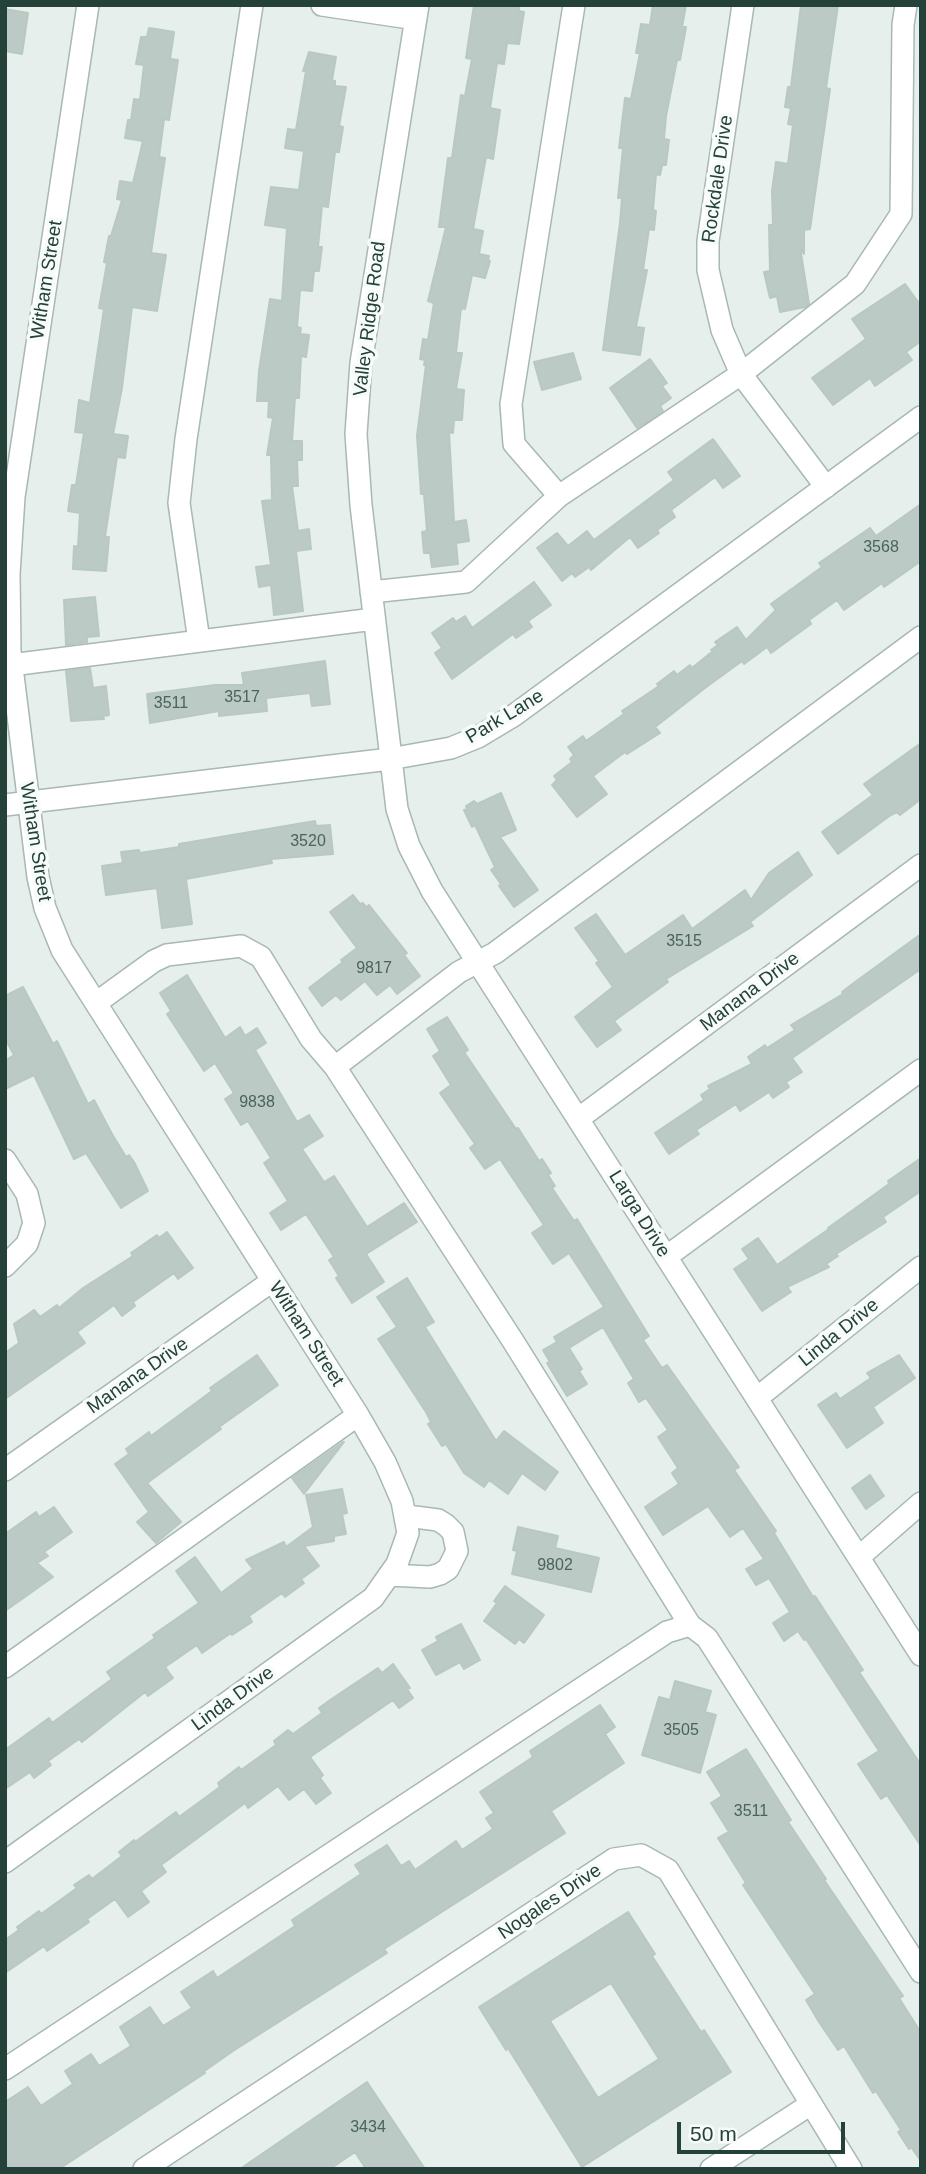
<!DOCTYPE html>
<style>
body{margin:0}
#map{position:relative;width:926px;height:2174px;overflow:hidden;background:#e6efeb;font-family:Arial,sans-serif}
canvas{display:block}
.frame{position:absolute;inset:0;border:7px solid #24423a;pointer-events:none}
.scale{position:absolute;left:677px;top:2122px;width:168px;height:32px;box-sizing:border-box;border:4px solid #24423a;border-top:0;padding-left:9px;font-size:21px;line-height:24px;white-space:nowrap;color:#24423a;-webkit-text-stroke:5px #f7fbf9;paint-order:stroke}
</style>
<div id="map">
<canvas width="926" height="2174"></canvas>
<div class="frame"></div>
<div class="scale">50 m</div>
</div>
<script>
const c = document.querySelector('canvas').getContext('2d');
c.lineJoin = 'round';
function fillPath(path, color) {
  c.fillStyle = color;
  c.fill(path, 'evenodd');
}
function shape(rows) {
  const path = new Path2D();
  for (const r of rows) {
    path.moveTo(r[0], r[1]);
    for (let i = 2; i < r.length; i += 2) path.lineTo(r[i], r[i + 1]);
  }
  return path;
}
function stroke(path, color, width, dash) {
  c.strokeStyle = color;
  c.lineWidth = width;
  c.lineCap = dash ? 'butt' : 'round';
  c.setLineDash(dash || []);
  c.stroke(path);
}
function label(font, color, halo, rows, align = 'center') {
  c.font = font + ' Arial,sans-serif';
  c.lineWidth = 7;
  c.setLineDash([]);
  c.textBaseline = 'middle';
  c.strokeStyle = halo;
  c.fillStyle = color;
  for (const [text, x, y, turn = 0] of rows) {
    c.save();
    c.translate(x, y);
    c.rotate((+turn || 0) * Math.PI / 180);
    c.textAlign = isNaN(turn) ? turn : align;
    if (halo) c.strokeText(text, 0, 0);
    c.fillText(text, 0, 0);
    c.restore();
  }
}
const building = shape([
 [474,5,519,5,519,11,524,12,519,44,507,43,504,64,497,63,490,108,500,110,493,159,486,157,473,229,483,231,479,254,489,256,488,260,490,261,485,278,472,275,465,309,461,308,456,353,462,353,456,389,464,390,462,420,454,420,453,433,449,432,454,522,466,520,469,541,456,543,458,564,432,567,430,553,424,553,422,532,427,531,424,494,421,494,417,436,426,365,424,365,425,360,420,359,423,339,428,340,434,303,428,301,446,227,439,227,448,158,452,158,461,95,465,96,472,59,466,58,474,5],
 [653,5,686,5,682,27,686,27,680,60,677,60,666,116,664,139,669,140,666,165,662,165,660,175,656,174,653,210,656,211,654,230,649,229,643,270,647,270,636,327,644,328,640,355,603,350,620,223,622,198,618,198,623,148,619,148,625,98,631,99,640,53,636,53,641,24,650,25,653,5],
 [801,5,838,5,826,88,830,89,810,229,804,230,804,254,800,247,809,304,805,307,780,312,777,296,770,298,764,272,770,271,769,225,773,225,772,191,776,162,788,164,793,125,788,124,791,108,785,107,788,87,791,87,801,5],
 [5,9,28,13,22,54,5,51,5,9],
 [149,28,174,32,170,59,178,60,169,120,164,119,159,157,165,158,151,253,166,255,157,311,132,307,122,388,113,434,128,436,125,458,117,457,105,537,109,537,106,571,73,569,74,546,78,547,80,513,68,511,72,485,76,485,84,433,75,432,79,400,90,403,104,309,99,308,107,263,104,262,109,236,111,236,122,200,117,199,120,181,133,183,143,141,125,138,128,120,131,120,134,99,140,100,144,65,136,64,141,37,147,37,149,28],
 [309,52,336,57,332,80,335,81,335,86,346,87,339,126,343,127,339,152,335,152,328,207,322,206,318,247,322,247,319,271,314,271,312,291,300,290,297,327,301,328,300,334,309,335,306,357,301,356,299,398,295,398,292,441,302,441,302,460,297,460,298,486,292,486,298,531,309,529,311,549,296,551,303,611,274,615,271,585,259,587,256,567,271,565,262,501,272,500,271,455,267,455,273,418,268,417,269,401,257,401,259,371,270,299,282,301,287,228,265,225,271,187,299,190,304,151,285,148,288,129,296,130,306,71,303,71,309,52],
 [905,284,921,306,921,341,906,352,912,360,875,386,870,378,833,405,812,378,866,339,852,319,905,284],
 [573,353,581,379,542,390,534,362,573,353],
 [650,359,667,383,662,386,671,398,660,406,663,411,637,428,610,388,650,359],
 [713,439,740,476,723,488,715,477,671,510,675,517,657,530,659,533,638,548,630,537,591,570,589,567,575,577,572,573,562,581,537,548,557,533,568,546,587,531,594,540,674,480,668,472,713,439],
 [921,504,921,561,884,587,882,583,844,610,837,600,809,620,811,624,771,653,767,647,744,664,742,661,705,688,655,727,660,733,627,754,625,752,593,776,607,794,577,817,552,785,557,780,554,776,572,762,570,759,574,755,568,747,583,736,586,741,624,714,622,711,659,686,657,684,674,671,677,675,690,665,692,668,713,651,711,650,718,645,715,642,737,627,746,640,776,610,771,604,822,567,819,563,870,528,876,536,921,504],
 [534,582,551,605,528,621,532,627,516,638,513,634,452,679,435,653,442,648,432,633,453,618,456,622,465,616,472,628,534,582],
 [95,597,99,636,87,637,87,642,66,645,64,600,95,597],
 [325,661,330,704,312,706,310,693,266,698,267,711,219,716,219,711,150,723,147,694,215,685,244,685,242,673,325,661],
 [90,668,93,688,106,686,109,715,103,716,104,719,71,721,66,671,90,668],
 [921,743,921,799,900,815,897,812,888,817,838,854,822,832,873,795,864,784,921,743],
 [501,793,516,830,500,837,538,890,514,907,499,886,501,884,491,870,495,867,475,825,472,827,464,810,467,809,466,806,474,801,477,804,501,793],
 [315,821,316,826,330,825,333,854,271,859,272,863,186,879,192,924,162,928,157,888,106,895,102,866,123,863,121,852,139,850,140,853,179,847,179,844,315,821],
 [798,852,812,875,750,922,753,926,666,979,668,982,614,1021,621,1030,597,1047,575,1017,613,987,596,963,599,961,575,928,596,914,625,955,683,915,692,929,745,890,751,900,769,873,798,852],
 [353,895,360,904,363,903,366,907,369,905,407,953,404,955,420,976,397,994,390,985,377,995,365,981,341,1000,336,995,322,1006,309,988,343,962,341,960,357,948,330,912,353,895],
 [921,934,921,969,792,1058,802,1072,786,1082,789,1087,773,1098,769,1092,740,1111,736,1104,696,1130,699,1134,669,1154,655,1133,704,1100,701,1095,710,1089,708,1086,752,1064,748,1057,765,1045,767,1048,795,1030,791,1025,843,994,842,992,851,985,921,934],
 [187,975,225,1038,240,1027,245,1036,257,1028,266,1043,255,1050,297,1122,309,1115,323,1136,302,1149,324,1182,334,1176,367,1227,404,1203,417,1222,366,1254,384,1282,352,1303,336,1278,339,1276,329,1260,334,1257,306,1214,281,1230,270,1213,288,1201,264,1163,271,1158,248,1121,241,1125,225,1099,234,1093,215,1063,204,1071,167,1014,171,1011,160,993,187,975],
 [23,987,53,1044,57,1041,88,1104,94,1100,112,1134,126,1157,129,1155,134,1162,148,1191,121,1208,86,1153,74,1159,34,1075,5,1089,5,1061,14,1055,5,1038,5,996,23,987],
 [447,1017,468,1050,464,1052,516,1129,518,1128,539,1161,542,1159,551,1173,548,1175,555,1186,552,1188,574,1221,577,1219,649,1336,643,1340,662,1368,667,1365,739,1467,734,1470,776,1531,774,1533,813,1597,815,1596,863,1670,859,1672,921,1765,921,1846,887,1795,881,1799,858,1764,879,1751,806,1639,804,1640,798,1631,784,1641,773,1623,790,1612,769,1578,756,1585,746,1569,764,1559,743,1528,730,1537,708,1506,663,1535,645,1507,679,1484,672,1473,678,1468,658,1437,668,1430,646,1398,639,1402,628,1383,634,1379,603,1327,569,1348,582,1369,579,1371,587,1384,567,1396,547,1363,550,1362,543,1350,557,1342,554,1337,604,1307,569,1253,553,1264,532,1233,544,1225,500,1159,485,1169,470,1148,475,1144,440,1093,451,1085,433,1056,440,1051,427,1029,447,1017],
 [921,1158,921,1191,883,1217,886,1222,836,1254,838,1256,826,1264,829,1267,787,1287,791,1292,762,1311,734,1269,749,1259,742,1249,758,1238,777,1265,829,1229,828,1228,889,1184,888,1181,921,1158],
 [167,1232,193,1268,178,1279,174,1273,133,1302,135,1306,122,1316,114,1305,77,1332,85,1343,5,1399,5,1353,19,1343,14,1324,34,1310,40,1317,57,1305,59,1308,83,1288,133,1256,131,1253,157,1235,159,1238,167,1232],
 [407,1278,434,1322,425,1327,496,1441,504,1431,558,1472,545,1490,522,1473,508,1494,489,1480,484,1487,464,1473,446,1444,442,1446,428,1424,431,1422,426,1412,378,1339,397,1327,377,1297,407,1278],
 [257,1355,278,1385,219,1427,221,1429,147,1483,181,1522,156,1543,137,1522,149,1512,115,1464,129,1454,126,1449,149,1432,151,1436,212,1391,210,1388,257,1355],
 [899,1355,915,1378,873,1407,883,1423,847,1448,818,1405,836,1393,840,1399,871,1378,867,1373,899,1355],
 [343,1442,344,1442,304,1494,292,1478,343,1442],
 [870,1475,884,1496,866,1509,852,1488,870,1475],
 [342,1489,347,1513,342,1514,346,1534,334,1536,334,1541,304,1546,319,1566,301,1579,304,1583,285,1597,282,1593,249,1616,252,1622,232,1635,231,1633,202,1653,197,1645,165,1667,173,1678,148,1696,145,1692,82,1742,79,1739,48,1761,51,1765,34,1778,30,1772,5,1789,5,1750,49,1718,52,1723,112,1679,107,1672,155,1638,153,1635,199,1603,176,1571,195,1557,221,1593,253,1569,246,1560,284,1542,286,1547,313,1527,306,1495,342,1489],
 [54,1507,72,1532,44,1552,48,1556,37,1563,53,1577,5,1611,5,1534,36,1512,39,1517,54,1507],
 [518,1527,558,1536,555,1548,599,1558,591,1592,512,1574,517,1551,513,1550,518,1527],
 [505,1586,544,1615,524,1643,519,1639,515,1644,484,1621,497,1603,494,1601,505,1586],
 [461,1624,480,1660,464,1669,460,1662,436,1675,422,1650,438,1641,436,1637,461,1624],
 [393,1664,410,1688,407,1689,413,1698,399,1708,393,1700,310,1757,323,1775,320,1778,331,1793,316,1804,304,1789,289,1800,278,1786,248,1808,245,1803,161,1865,166,1872,141,1891,149,1902,128,1917,115,1899,87,1919,89,1922,47,1951,44,1946,5,1973,5,1940,19,1930,17,1927,39,1911,41,1914,77,1888,74,1885,89,1875,92,1879,122,1856,119,1852,134,1840,135,1842,176,1812,179,1817,220,1787,218,1783,239,1767,241,1770,276,1745,274,1741,288,1730,293,1734,322,1713,319,1708,333,1698,378,1668,382,1673,393,1664],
 [675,1681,711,1691,705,1712,716,1715,700,1773,642,1755,659,1697,670,1700,675,1681],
 [600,1705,615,1727,605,1734,624,1763,551,1811,565,1833,384,1949,387,1953,233,2051,203,2072,205,2073,59,2169,5,2169,5,2102,28,2087,41,2106,73,2084,65,2071,91,2054,99,2066,131,2046,120,2027,150,2007,163,2026,192,2008,181,1992,213,1971,217,1978,295,1926,292,1920,361,1874,355,1865,387,1845,401,1866,409,1861,415,1870,456,1841,462,1850,493,1829,486,1818,494,1813,480,1792,533,1757,530,1751,600,1705],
 [746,1749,791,1820,788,1822,826,1879,824,1880,903,1996,899,1998,921,2033,921,2161,911,2147,909,2149,898,2132,901,2130,876,2091,873,2093,844,2046,838,2050,819,2022,806,2000,815,1994,743,1885,746,1883,718,1838,729,1832,711,1803,722,1796,707,1772,746,1749],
 [628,1912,655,1954,652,1956,701,2032,704,2030,731,2072,582,2167,508,2048,506,2050,479,2007,628,1912],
 [611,1983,659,2059,598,2098,550,2021,611,1983],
 [367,2082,425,2169,366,2169,355,2152,330,2169,240,2169,367,2082]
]);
const minor = shape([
 [322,5,416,19],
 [418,5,361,363,356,434,361,505,397,809,409,846,432,891,921,1655],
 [574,5,511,404,514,444,559,496,741,374,855,284,901,214,903,25,906,5],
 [743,5,708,241,708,270,722,330,741,374,826,487],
 [371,592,466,582,559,496],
 [199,641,179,503,186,439,252,5],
 [11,665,374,619],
 [5,805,390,759,451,748,478,737,513,716,921,417],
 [96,1003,154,961,167,955,241,946,261,957,311,1039,335,1067,513,1341,690,1625],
 [335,1067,459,972,495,953,921,637],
 [578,1119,921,865],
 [5,1160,27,1194,34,1223,27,1244,5,1266],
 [666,1257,921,1070],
 [757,1398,921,1267],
 [5,1470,272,1281],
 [859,1557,921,1503],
 [389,1575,430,1577,440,1574,448,1569,457,1551,453,1532,446,1525,438,1520,407,1516],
 [5,1667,358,1415],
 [5,1862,373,1598,397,1564,408,1533,402,1501,385,1462,358,1415,62,950,45,908,38,877,10,651,9,574,14,497,88,5],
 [5,2069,667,1632,690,1625,707,1638,921,1972],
 [144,2169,614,1859,641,1855,668,1870,851,2169],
 [711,2169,811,2104]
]);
const numberNames = [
 ["3568",881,548],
 ["3517",242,698],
 ["3511",171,704],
 ["3520",308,842],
 ["3515",684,942],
 ["9817",374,969],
 ["9838",257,1103],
 ["9802",555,1566],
 ["3505",681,1731],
 ["3511",751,1812],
 ["3434",368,2128]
];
const streetNames = [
 ["Rockdale Drive",718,179,-82],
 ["Witham Street",47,280,-81],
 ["Valley Ridge Road",370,319,-83],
 ["Park Lane",505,717,-31],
 ["Witham Street",35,842,81],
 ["Manana Drive",750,992,-37],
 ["Larga Drive",639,1214,58],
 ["Linda Drive",839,1333,-39],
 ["Witham Street",306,1334,57],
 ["Manana Drive",138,1376,-35],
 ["Linda Drive",233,1699,-36],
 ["Nogales Drive",550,1902,-34]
];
fillPath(building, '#bbcac4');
stroke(building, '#b8c9c2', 2);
stroke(minor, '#a8b8b2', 24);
stroke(minor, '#fff', 21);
label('16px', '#4a645c', null, numberNames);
label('19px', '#24423a', '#f7fbf9', streetNames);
</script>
